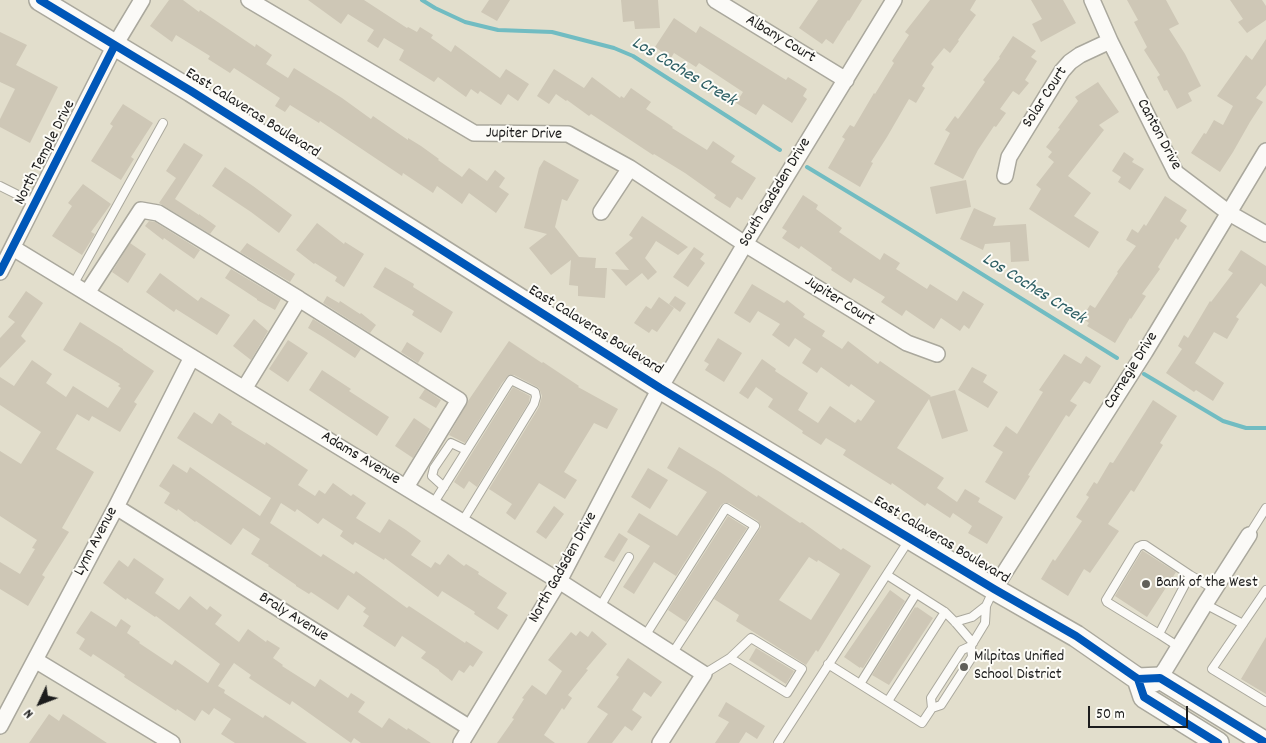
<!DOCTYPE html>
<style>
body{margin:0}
#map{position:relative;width:1266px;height:743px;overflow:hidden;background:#e2decc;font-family:Dekko,sans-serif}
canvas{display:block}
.north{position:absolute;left:15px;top:678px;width:50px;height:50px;-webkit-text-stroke:4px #fdfcf7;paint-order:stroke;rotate:227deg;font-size:14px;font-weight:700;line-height:20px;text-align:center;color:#1c1c1c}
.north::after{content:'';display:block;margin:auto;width:18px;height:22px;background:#1c1c1c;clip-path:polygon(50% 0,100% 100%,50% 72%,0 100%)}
.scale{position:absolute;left:1088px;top:706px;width:100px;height:22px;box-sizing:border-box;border:2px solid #1c1c1c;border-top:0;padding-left:6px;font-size:15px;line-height:18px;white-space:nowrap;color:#1c1c1c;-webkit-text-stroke:4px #fdfcf7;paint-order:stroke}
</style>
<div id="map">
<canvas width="1266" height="743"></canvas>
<div class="north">N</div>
<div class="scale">50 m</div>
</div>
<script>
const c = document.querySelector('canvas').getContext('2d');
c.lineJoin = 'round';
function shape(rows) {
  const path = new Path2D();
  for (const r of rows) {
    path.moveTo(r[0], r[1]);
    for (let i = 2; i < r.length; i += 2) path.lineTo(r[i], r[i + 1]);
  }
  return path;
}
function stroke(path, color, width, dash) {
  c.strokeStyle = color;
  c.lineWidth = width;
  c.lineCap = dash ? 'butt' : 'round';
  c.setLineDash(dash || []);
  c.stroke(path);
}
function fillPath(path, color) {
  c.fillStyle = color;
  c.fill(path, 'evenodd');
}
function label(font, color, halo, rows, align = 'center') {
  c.font = font + ' Dekko,sans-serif';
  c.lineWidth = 4;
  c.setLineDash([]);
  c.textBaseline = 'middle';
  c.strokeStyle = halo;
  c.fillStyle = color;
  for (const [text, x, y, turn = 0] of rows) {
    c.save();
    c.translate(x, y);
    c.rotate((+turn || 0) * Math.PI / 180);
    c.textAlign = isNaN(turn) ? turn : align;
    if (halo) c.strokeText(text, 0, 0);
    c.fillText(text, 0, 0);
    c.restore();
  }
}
const stream = shape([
 [422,0,435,8,465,22,498,30,552,32,614,48,633,56,780,150],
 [807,167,911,230,1117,358],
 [1144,374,1223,421,1246,428,1266,428]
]);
const building = shape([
 [169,0,183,0,199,12,200,10,255,47,256,44,272,55,266,64,288,78,294,68,342,98,371,119,373,116,408,140,408,138,421,146,439,159,438,160,462,177,469,168,487,181,495,170,505,178,499,187,509,194,496,213,469,193,462,204,437,186,433,193,403,173,402,176,320,121,319,123,290,105,285,112,275,106,280,98,234,68,230,73,208,59,210,56,176,35,172,42,150,26],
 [308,0,364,0,407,28,408,27,417,32,420,27,433,35,431,38,451,52,455,45,500,78,506,69,529,84,518,101,508,94,501,105,480,91,478,94,471,89,466,97,438,77,434,82,399,60,404,50,384,38,378,48,367,41,374,30,348,14,341,24],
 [489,0,510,0,497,21,481,12],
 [621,0,658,0,660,28,635,29,634,21,623,22],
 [818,0,862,0,849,21,848,20,833,44,826,39,822,44,799,28],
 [930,0,976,0,970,10,976,15,958,40,959,41,950,53,944,48,931,64,934,67,922,86,925,88,916,103,909,99,887,137,871,162,873,163,860,187,828,168,845,139,842,137,850,125,854,127,874,93,875,94,894,63,892,61,909,35,905,32],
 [1031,0,1063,0,1076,23,1041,42,1032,24,1042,19],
 [1127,0,1166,0,1179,24,1169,29,1185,54,1201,86,1188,93,1192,101,1177,109,1167,90,1164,91,1157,77,1160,75,1144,50,1147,47,1134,22,1138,20],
 [1230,0,1262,0,1266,6,1266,20,1247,33,1238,22,1243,19],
 [674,18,696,33,700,26,786,80,788,77,807,89,803,96,807,99,792,123,763,104,756,115,736,103,743,92,699,63,696,67,674,53,671,58,655,47],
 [0,32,27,45,16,65,58,87,30,143,0,127,0,119,15,89,0,82],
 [1013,36,1036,51,1031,57,1037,61,1025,80,1029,83,1019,95,1013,91,1000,109,1006,113,996,127,994,126,978,150,963,179,934,164,950,133,945,130,955,116,958,119,985,82,983,80,1000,58,999,57],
 [1266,39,1266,85,1256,98,1263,102,1250,122,1233,152,1220,172,1191,153,1204,133,1206,134,1214,120,1223,125,1233,106,1217,96,1246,55,1252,60],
 [554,69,584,88,592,77,620,98,621,96,624,98,631,88,651,102,646,109,673,127,672,128,707,150,713,141,735,156,731,162,756,178,742,200,737,197,730,208,714,198,716,195,685,173,654,154,653,155,591,114,589,116,567,100,566,101,556,94,549,104,537,96],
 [1098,82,1119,112,1099,125,1104,130,1068,176,1091,193,1074,216,1099,232,1089,248,1029,209,1041,189,1036,185,1054,162,1048,157,1052,152,1046,147,1060,129,1058,128,1078,101,1075,97],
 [123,104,153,123,131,157,134,159,121,180,91,161,113,126,110,124],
 [184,143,203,155,175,199,199,215,199,214,216,226,210,234,159,203,176,178,166,171],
 [1124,152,1134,159,1132,162,1144,169,1130,190,1118,182,1121,177,1112,171],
 [544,160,579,180,567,201,562,199,555,227,579,257,596,258,595,268,607,268,605,298,578,296,578,286,569,285,571,260,551,275,529,248,547,234,524,228,539,168],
 [225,167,253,186,292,215,279,233,251,212,212,186],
 [966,180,971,207,936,214,930,187],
 [83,184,111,204,91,232,95,234,82,255,52,236,72,206,68,203],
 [803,195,818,205,816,209,842,228,839,232,880,260,884,253,900,263,896,269,927,289,930,284,957,301,963,291,984,304,969,329,964,325,960,331,941,318,934,329,906,310,902,316,881,302,885,297,854,278,851,283,831,270,832,268,801,246,799,249,782,238,787,231,782,228],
 [1165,196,1187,210,1180,221,1187,226,1178,240,1176,238,1158,267,1160,269,1142,294,1146,296,1131,319,1130,318,1115,343,1087,326,1089,323,1082,318,1090,305,1095,308,1118,273,1117,272,1136,246,1126,240,1132,229,1138,233,1144,224,1146,226],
 [974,208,996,218,993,226,1026,224,1029,261,1011,262,1010,242,985,244,983,250,960,239],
 [642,216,688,247,678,255,656,241,645,258,657,272,648,280,642,273,626,286,611,269,629,270,615,253,633,238,629,235],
 [149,221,155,222,200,250,194,259,164,238,163,240,145,226],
 [317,223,344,244,345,242,364,254,344,287,335,281,337,277,315,263,314,264,296,250],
 [130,243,146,254,128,283,112,272],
 [247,243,295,274,290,282,240,252],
 [694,247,704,254,700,259,705,263,688,287,673,277],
 [1241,250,1266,266,1266,287,1261,283,1236,317,1239,319,1227,339,1214,332,1195,363,1224,383,1213,401,1196,390,1194,392,1166,373,1182,349,1178,346,1184,335,1188,338,1210,301,1211,302,1233,273,1228,270],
 [385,267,414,284,413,287,453,312,441,333,412,315,414,311,373,287],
 [231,269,281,299,275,310,257,300,257,299,225,278],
 [160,273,198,301,201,297,230,315,217,335,176,309,174,312,146,292],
 [752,284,784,303,787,300,805,314,803,317,825,331,822,336,842,349,848,341,878,364,880,361,931,396,930,397,955,390,968,431,942,439,929,399,897,448,944,478,937,488,957,502,965,489,980,498,978,502,1003,517,987,544,968,533,972,526,953,513,950,518,927,503,925,506,892,483,891,485,843,455,846,450,826,438,821,445,802,433,803,431,768,407,773,399,756,387,748,399,739,393,762,359,776,369,775,371,808,393,798,410,818,423,830,406,855,423,858,419,861,421,875,401,851,384,849,387,821,367,817,373,802,363,811,349,795,338,789,347,772,335,780,324,758,311,750,323,734,313],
 [26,291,43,303,21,336,26,341,0,368,0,338,15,322,8,317],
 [327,296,339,303,340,301,360,314,361,313,376,325,370,333,323,303],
 [675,296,686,303,680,312,669,304],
 [659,297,674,308,657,332,652,329,649,333,634,323,646,306,651,309],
 [254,319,268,331,251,360,233,346],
 [313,319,361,349,355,358,323,337,308,328],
 [80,322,123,349,123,350,154,371,134,402,137,404,120,432,92,416,89,421,77,414,56,449,94,472,62,528,69,532,42,575,45,577,28,606,0,589,0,562,20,574,35,549,32,548,37,540,0,516,0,451,21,464,41,432,0,405,0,377,14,386,32,360,52,374,46,383,66,397,73,386,108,408,121,388,118,386,120,384,63,350],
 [718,338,742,353,724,382,705,370,709,364,704,361],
 [288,340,308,353,288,382,269,369],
 [509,341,542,363,543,362,579,386,578,387,618,409,607,429,594,423,564,472,577,480,565,499,539,483,515,520,506,513,512,504,489,489,539,407,542,396,539,388,514,375,509,375,502,383,465,443,449,435,468,401],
 [407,342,424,353,418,363,401,352],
 [1064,354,1081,364,1086,356,1101,366,1090,384,1084,381,1070,401,1077,405,1069,417,1066,415,1028,475,1030,476,1015,500,985,482,1003,452,993,446,1006,426,1017,434,1043,392,1039,390],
 [972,367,987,375,983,382,998,392,988,408,958,390],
 [322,370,351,389,349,391,389,417,377,436,309,390],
 [513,387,530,396,529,402,477,487,469,481,464,489,454,482],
 [425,389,441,400,436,408,419,398],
 [1153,400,1177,416,1160,443,1163,445,1134,492,1131,490,1108,524,1119,531,1090,573,1084,569,1068,596,1041,579,1053,559,1055,561,1082,521,1076,517,1089,497,1086,495,1094,482,1097,484,1110,462,1113,463],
 [194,412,212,424,219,413,232,422,231,424,265,445,266,442,308,470,298,485,315,496,319,490,325,494,333,483,351,496,353,494,366,503,356,518,380,533,389,519,406,530,421,541,411,555,431,568,435,562,440,565,448,554,464,566,466,564,479,572,478,574,507,593,497,608,508,615,498,630,474,614,475,612,442,591,438,597,385,558,384,560,355,542,353,545,340,536,343,531,323,518,318,524,297,509,295,512,281,503,270,523,321,557,323,554,354,574,356,571,407,608,409,606,465,643,466,641,483,652,473,667,470,665,464,673,459,670,452,681,439,671,439,670,421,658,426,652,402,636,395,647,363,626,369,616,363,612,366,608,348,595,338,610,311,592,309,594,296,586,296,585,268,566,269,565,251,554,260,539,243,528,231,545,196,521,195,522,178,509,177,511,164,503,170,493,159,486,173,464,187,473,190,467,260,516,271,498,177,438],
 [414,418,430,429,413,458,395,446],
 [679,447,720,472,757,497,758,495,800,523,802,522,841,550,843,548,871,566,818,652,816,650,806,665,763,638,736,621,739,615,714,599,761,527,758,521,729,503,724,503,721,505,676,576,654,562,634,594,623,587,650,546,627,532,639,513,677,536,707,492,667,468],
 [809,557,817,562,818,560,840,574,811,620,779,600],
 [648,468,668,480,650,509,631,497],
 [554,506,564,514,546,539,536,532],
 [728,516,747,528,686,622,668,610],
 [619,533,628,539,614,562,604,557],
 [1142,551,1143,551,1176,572,1147,617,1115,596],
 [134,558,164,579,155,593,179,610,190,596,207,610,210,606,222,615,215,624,239,642,248,629,266,642,267,640,280,648,273,658,283,665,282,666,315,687,320,679,348,698,351,693,365,702,358,712,382,728,389,718,407,730,408,728,431,743,361,743,354,738,351,743,292,701,290,705,273,694,249,678,251,675,234,663,218,686,225,690,224,693,263,718,265,715,307,743,235,743,221,734,231,719,214,708,209,715,202,710,195,721,177,709,176,711,124,677,125,675,93,654,91,657,79,649,85,639,76,633,91,611,116,627,121,619,131,626,127,633,140,642,139,643,172,665,175,660,208,683,220,664,156,616,155,617,127,598,126,600,103,583,119,560,128,567],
 [890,590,905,601,863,668,860,667,860,668,844,657],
 [915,607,916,608,917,607,933,618,889,685,872,675],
 [580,631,588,637,592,631,607,644,586,669,588,670,568,695,572,698,564,710,562,708,544,735,555,743,497,743,514,719,512,718,524,699,522,698,532,685,546,695,562,671,548,660,571,632,576,636],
 [1266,637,1266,694,1241,679],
 [756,648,794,671,786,684,749,660],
 [628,658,662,682,651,697,644,692,632,710,642,717,632,731,625,726,612,743,587,743,608,714,597,707,619,677,616,675],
 [726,702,765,726,757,739,746,732,739,743,715,743,729,722,718,716],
 [49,714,59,721,63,714,107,743,29,743]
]);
const lane = shape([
 [0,186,36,204],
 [73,285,163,123],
 [444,487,432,476,434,468,451,443,466,450],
 [433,504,507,386,511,380,535,392,536,397,534,404,462,522],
 [1249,535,1266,508],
 [887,575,945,612,888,701],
 [1266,590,1212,669,1266,702],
 [1205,604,1243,624],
 [600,607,629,557],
 [945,612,955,622,973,643],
 [955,622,972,617,986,606],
 [1159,634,1107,602,1106,600,1138,547,1142,545,1145,545,1190,575],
 [645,636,726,508,755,526,672,654],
 [1179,647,1159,634,1190,575,1214,589],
 [828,664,922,723,932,708,941,705,972,657,971,646,985,623,986,606,993,591],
 [704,674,730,658,751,638,802,669,787,693,730,658],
 [860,684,916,594],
 [932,708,931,698,962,650,971,646],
 [778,743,909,540]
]);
const street = shape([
 [249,0,474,133,568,134,630,168,745,244,907,343,937,354],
 [715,0,846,80],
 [1092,0,1110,41,1176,173,1229,213,1266,234],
 [1005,176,1009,157,1062,71,1070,62,1080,55,1110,41],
 [601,212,630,168],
 [13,248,559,581,704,674,660,743],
 [0,272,115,45,142,0],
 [87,293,141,210,158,213,299,299],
 [244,389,299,299,459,400,406,487],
 [116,507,470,728],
 [994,589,1145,352,1266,151],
 [35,660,172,743],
 [1155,684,1166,668,1205,604,1249,535],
 [0,726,116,507,192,357],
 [461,743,559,581,660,388,745,244,894,0]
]);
const secondary = shape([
 [40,0,191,91,660,388,994,589,1076,636,1138,679,1144,697,1218,743],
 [1138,679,1160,678,1266,743]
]);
const cycleway = shape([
 [40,0,191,91,660,388,994,589,1076,636,1138,679,1144,697,1218,743],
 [0,272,115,45],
 [1138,679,1160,678,1266,743]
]);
const markers = [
 [1146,584,5,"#61605a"],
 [964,667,5,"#61605a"]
];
const streetNames = [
 ["Albany Court",780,40,31],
 ["Solar Court",1046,98,-57],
 ["East Calaveras Boulevard",252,114,32],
 ["Jupiter Drive",524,135,1],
 ["Canton Drive",1158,135,62],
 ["North Temple Drive",46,153,-63],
 ["South Gadsden Drive",776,193,-59],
 ["Jupiter Court",839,302,32],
 ["East Calaveras Boulevard",595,331,32],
 ["Carnegie Drive",1132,371,-58],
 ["Adams Avenue",360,459,31],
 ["East Calaveras Boulevard",941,541,31],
 ["Lynn Avenue",97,542,-62],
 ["North Gadsden Drive",564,568,-61],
 ["Braly Avenue",293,618,32]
];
const poiNames = [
 ["Bank of the West",1156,584],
 ["Milpitas Unified",974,658],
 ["School District",974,676]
];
const waterNames = [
 ["Los Coches Creek",683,73,31],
 ["Los Coches Creek",1033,290,32]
];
stroke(stream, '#71bcc2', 4);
fillPath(building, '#cec7b6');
stroke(lane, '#aaa89d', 10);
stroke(street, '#aaa89d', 18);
stroke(secondary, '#aaa89d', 24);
stroke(lane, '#fbfaf7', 8);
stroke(street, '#fbfaf7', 15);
stroke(secondary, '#fbfaf7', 21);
stroke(cycleway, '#0057b8', 8);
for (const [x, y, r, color] of markers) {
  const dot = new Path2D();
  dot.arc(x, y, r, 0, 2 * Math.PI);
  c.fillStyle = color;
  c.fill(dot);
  stroke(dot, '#fdfcf7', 2);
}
label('16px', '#1c1c1c', '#fdfcf7', streetNames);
label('16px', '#1c1c1c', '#fdfcf7', poiNames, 'left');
label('italic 18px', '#2c5e64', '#fdfcf7', waterNames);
</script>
